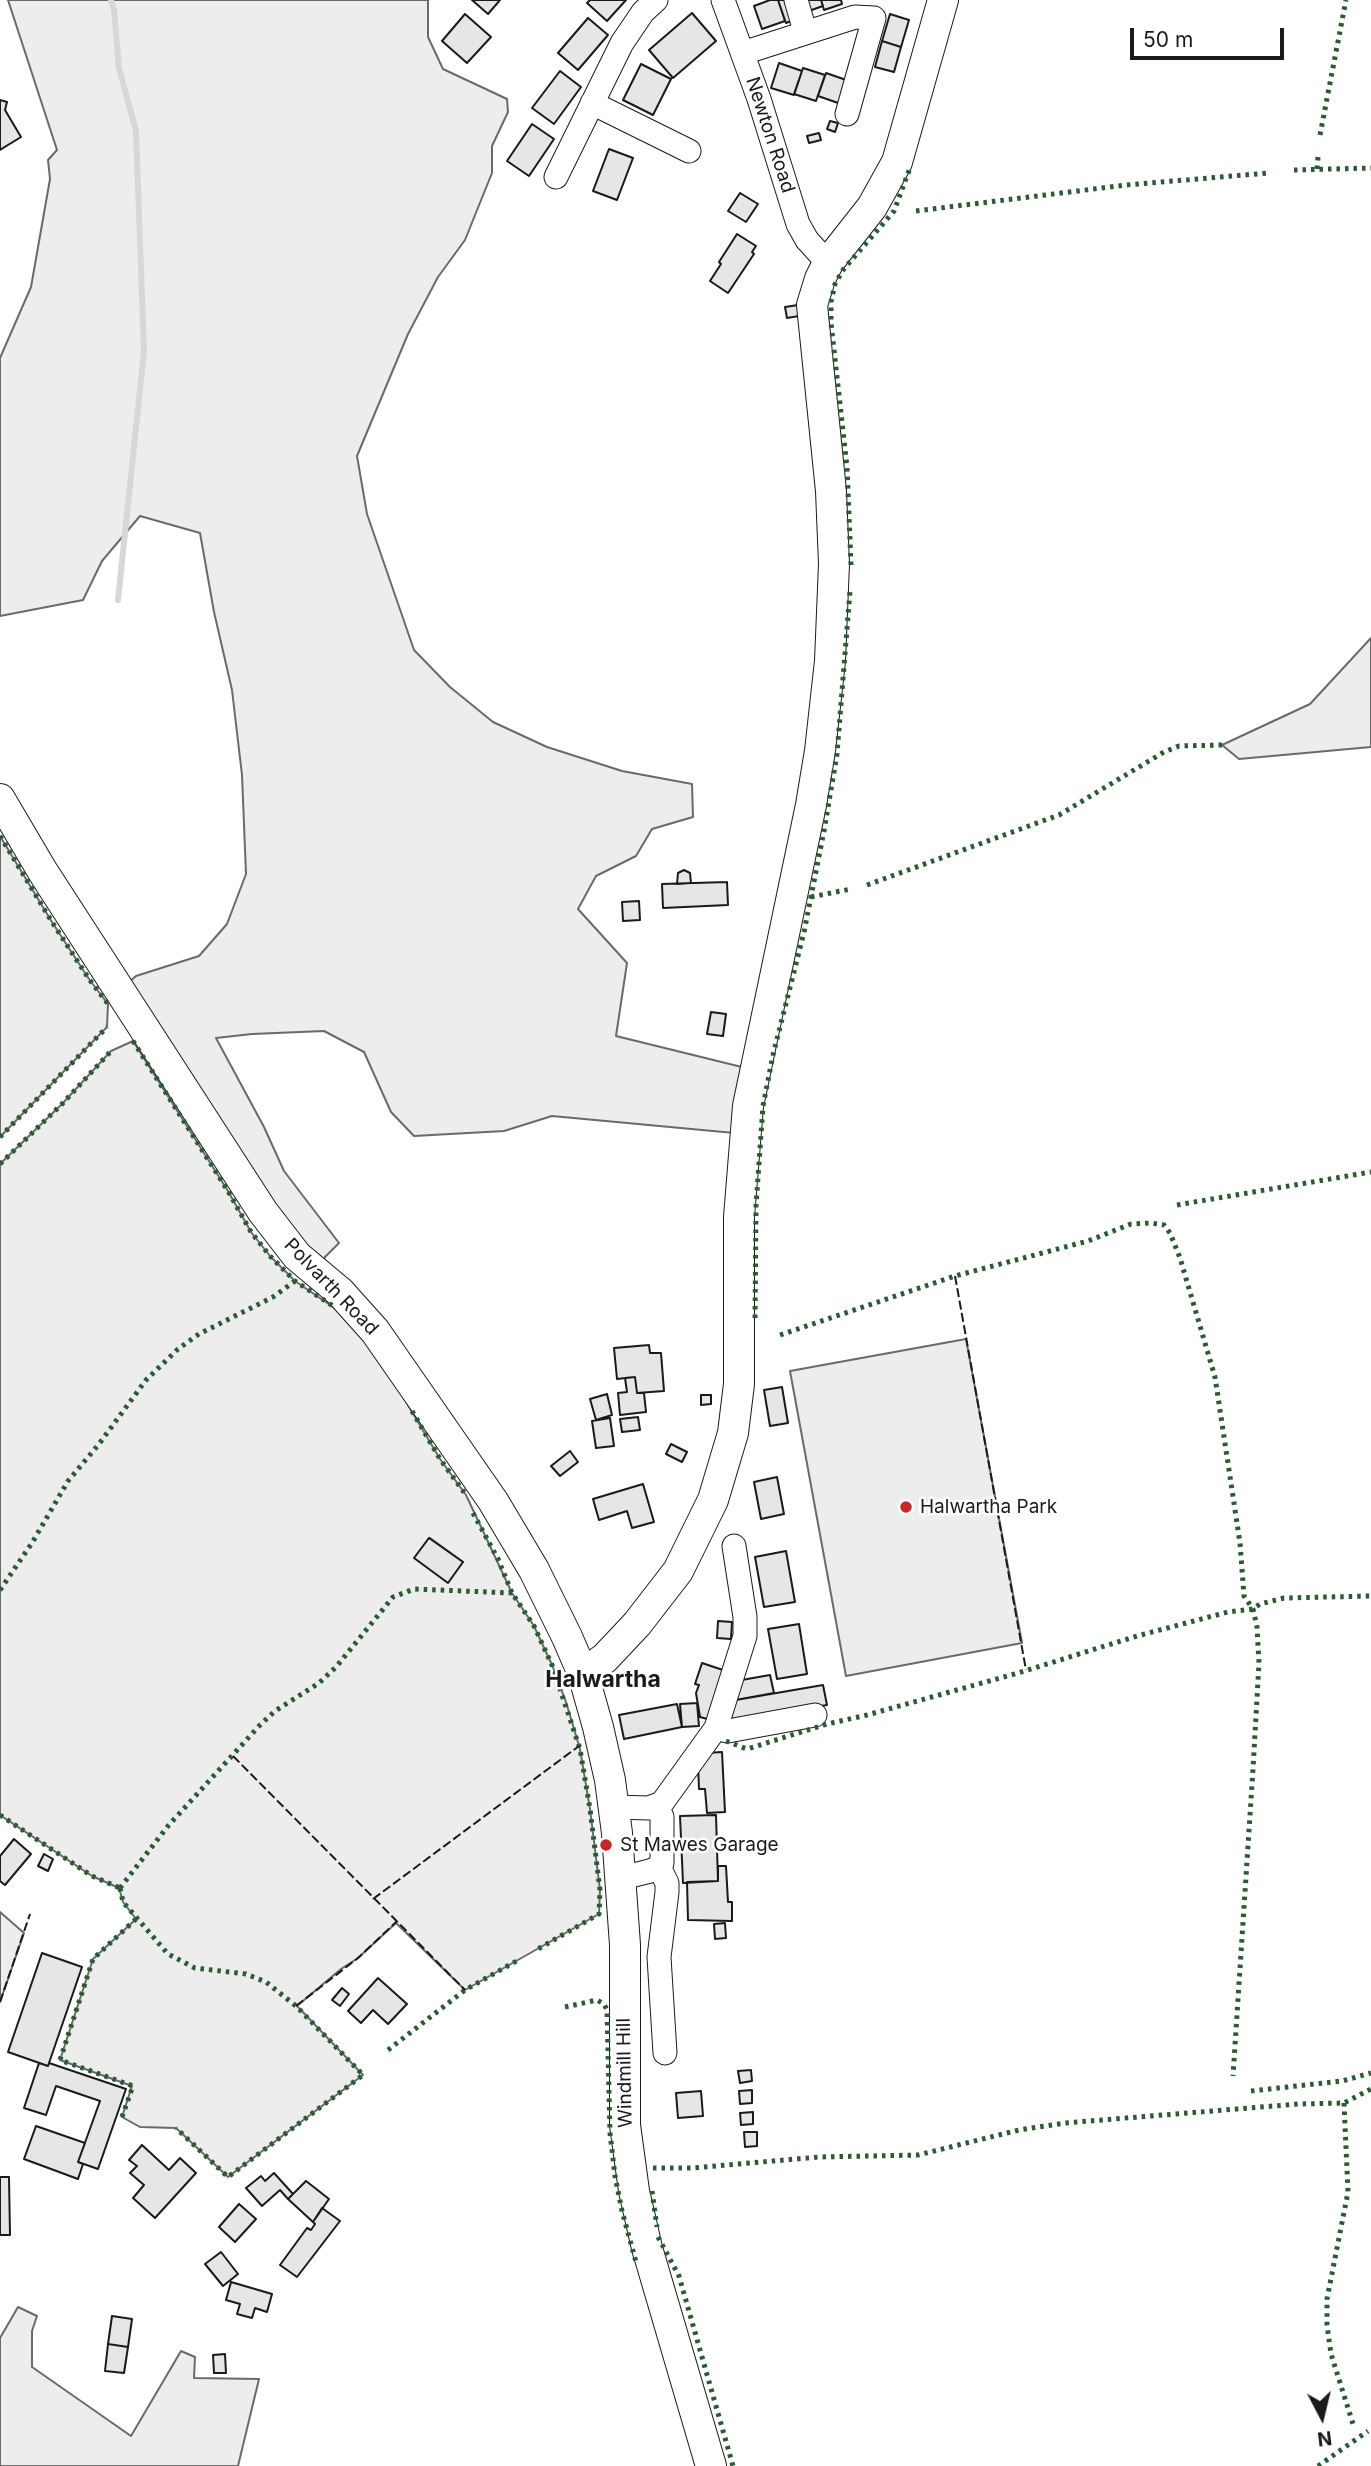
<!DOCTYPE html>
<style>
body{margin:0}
#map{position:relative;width:1371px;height:2466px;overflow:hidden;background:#fff;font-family:Inter,sans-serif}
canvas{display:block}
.north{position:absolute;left:1287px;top:2382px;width:70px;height:70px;-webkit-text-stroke:5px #fff;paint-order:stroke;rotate:173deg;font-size:19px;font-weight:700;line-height:28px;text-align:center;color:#1a1a1a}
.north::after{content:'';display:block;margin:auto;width:24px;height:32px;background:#1a1a1a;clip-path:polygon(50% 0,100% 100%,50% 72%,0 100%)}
.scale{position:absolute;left:1130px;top:28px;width:154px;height:32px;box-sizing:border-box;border:4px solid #1a1a1a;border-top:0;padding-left:9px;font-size:21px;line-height:24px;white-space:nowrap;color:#1a1a1a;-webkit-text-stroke:5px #fff;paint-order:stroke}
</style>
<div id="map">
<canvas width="1371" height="2466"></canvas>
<div class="north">N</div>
<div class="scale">50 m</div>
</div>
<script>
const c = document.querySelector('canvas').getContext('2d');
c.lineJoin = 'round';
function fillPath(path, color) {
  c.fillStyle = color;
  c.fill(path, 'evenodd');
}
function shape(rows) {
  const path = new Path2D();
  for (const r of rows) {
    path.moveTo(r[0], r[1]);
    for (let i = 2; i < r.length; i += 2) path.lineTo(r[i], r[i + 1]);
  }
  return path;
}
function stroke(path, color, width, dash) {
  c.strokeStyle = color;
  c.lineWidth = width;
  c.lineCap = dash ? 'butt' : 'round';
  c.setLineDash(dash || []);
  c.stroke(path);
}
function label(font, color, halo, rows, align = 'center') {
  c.font = font + ' Inter,sans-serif';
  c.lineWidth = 5;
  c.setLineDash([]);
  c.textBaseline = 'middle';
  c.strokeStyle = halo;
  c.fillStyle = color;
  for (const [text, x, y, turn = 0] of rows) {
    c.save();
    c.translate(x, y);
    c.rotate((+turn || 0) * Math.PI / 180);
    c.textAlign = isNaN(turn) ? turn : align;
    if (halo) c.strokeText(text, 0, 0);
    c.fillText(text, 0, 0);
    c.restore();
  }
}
const green = shape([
 [8,0,428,0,428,37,443,69,507,99,508,112,492,146,492,173,465,240,438,277,408,334,357,456,367,514,414,650,450,687,493,722,547,747,622,771,692,784,693,817,652,829,636,856,596,876,578,909,627,963,616,1036,754,1070,745,1134,552,1116,504,1131,414,1136,391,1112,364,1052,324,1031,252,1034,216,1038,264,1127,284,1171,339,1243,325,1257,320,1275,120,990,136,976,199,956,227,924,246,874,242,775,232,690,214,612,200,533,140,516,102,561,83,600,0,616,0,358,31,287,50,179,48,160,57,150,8,0],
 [1371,638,1371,747,1239,759,1222,745,1310,704,1371,638],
 [0,836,52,922,89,979,108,1004,107,1027,0,1137,0,836],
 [133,1041,228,1191,251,1232,270,1256,295,1281,352,1320,370,1341,440,1459,466,1495,512,1593,534,1626,552,1665,566,1702,580,1749,590,1809,600,1890,599,1914,465,1990,396,1923,358,1958,341,1969,297,2006,363,2075,228,2177,176,2128,140,2127,122,2117,132,2086,60,2060,93,1959,136,1919,123,1902,119,1888,92,1876,0,1815,0,1164,62,1104,111,1051,133,1041],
 [429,1538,430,1538,463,1562,415,1558,429,1538],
 [966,1339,1022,1643,846,1676,790,1371,966,1339],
 [0,1912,24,1933,0,2002,0,1912],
 [18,2307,37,2316,32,2331,32,2367,131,2436,181,2351,195,2357,194,2378,259,2379,238,2466,0,2466,0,2338,18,2307]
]);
const stream = shape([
 [111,0,114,10,119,68,136,131,144,351,118,600]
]);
const building = shape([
 [472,0,500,0,488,14,472,0],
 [590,0,626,0,607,21,587,3,590,0],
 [770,0,778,0,785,21,762,29,754,6,770,0],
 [778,0,799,0,804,16,786,23,778,0],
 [799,0,821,0,823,6,803,13,799,0],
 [821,0,841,0,842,4,824,10,821,0],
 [692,13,716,41,673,78,649,50,692,13],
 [465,14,491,37,467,63,442,41,465,14],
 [890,14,909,20,901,47,882,41,890,14],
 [588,18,608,35,578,70,558,53,588,18],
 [882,41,901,47,894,72,875,67,882,41],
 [779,63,802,71,794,95,771,88,779,63],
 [641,64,671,79,653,115,623,100,641,64],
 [803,68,825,75,816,101,794,94,803,68],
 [560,71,581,87,554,124,532,108,560,71],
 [826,73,852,82,844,105,818,96,826,73],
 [0,100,7,102,5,110,21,137,0,150,0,100],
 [830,121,838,123,835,132,827,129,830,121],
 [532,124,554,139,529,176,507,161,532,124],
 [819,133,821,140,809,143,807,136,819,133],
 [609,149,633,158,617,200,593,191,609,149],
 [740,193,758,204,746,222,728,211,740,193],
 [737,234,756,246,752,252,754,254,728,293,710,281,721,264,719,262,737,234],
 [798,305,799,316,787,318,785,307,798,305],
 [684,870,690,873,691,883,677,884,678,873,684,870],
 [727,882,728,905,663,908,662,884,727,882],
 [639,901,640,920,623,921,622,902,639,901],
 [711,1012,726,1014,723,1036,707,1034,711,1012],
 [649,1345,650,1353,661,1353,664,1391,637,1393,635,1377,617,1379,614,1348,649,1345],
 [635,1377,637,1393,644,1393,646,1412,620,1415,618,1393,627,1392,625,1378,635,1377],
 [782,1387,788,1423,770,1426,764,1390,782,1387],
 [607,1394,612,1415,596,1420,590,1399,607,1394],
 [701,1395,711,1395,711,1404,701,1405,701,1395],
 [638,1417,640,1430,622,1432,620,1419,638,1417],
 [610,1418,614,1446,596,1448,592,1421,610,1418],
 [671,1444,687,1452,682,1462,666,1454,671,1444],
 [570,1451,578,1462,560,1476,551,1466,570,1451],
 [777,1477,784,1514,761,1519,754,1482,777,1477],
 [643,1484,654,1522,632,1528,627,1511,599,1520,593,1499,643,1484],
 [429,1538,463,1562,448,1583,414,1558,429,1538],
 [786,1551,795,1602,764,1607,755,1557,786,1551],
 [718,1621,732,1622,731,1639,717,1638,718,1621],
 [799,1624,807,1674,777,1679,768,1629,799,1624],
 [702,1663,723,1670,711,1720,700,1717,696,1693,699,1685,695,1684,702,1663],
 [770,1675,774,1693,730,1701,736,1681,770,1675],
 [823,1685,827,1705,726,1723,730,1701,823,1685],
 [697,1703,699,1726,682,1727,680,1704,697,1703],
 [677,1704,682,1727,624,1739,619,1715,677,1704],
 [722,1752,725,1812,707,1813,705,1789,699,1789,698,1764,706,1753,722,1752],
 [716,1815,718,1881,683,1883,680,1816,716,1815],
 [14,1839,31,1854,5,1885,0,1881,0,1856,14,1839],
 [44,1854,53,1859,48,1871,38,1866,44,1854],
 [718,1866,726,1866,728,1902,732,1902,732,1921,688,1920,687,1882,718,1881,718,1866],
 [725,1923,726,1938,715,1939,714,1924,725,1923],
 [42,1953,82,1967,48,2066,8,2052,42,1953],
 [378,1978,407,2004,388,2024,373,2010,361,2023,348,2011,378,1978],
 [342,1988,349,1994,340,2006,332,2000,342,1988],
 [39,2063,48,2066,49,2063,126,2089,98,2169,78,2162,100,2101,56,2086,46,2115,24,2108,39,2063],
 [751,2070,752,2081,740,2083,738,2071,751,2070],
 [752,2090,752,2103,740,2104,739,2091,752,2090],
 [701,2091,703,2116,678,2118,676,2093,701,2091],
 [753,2112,753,2124,741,2125,740,2113,753,2112],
 [36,2126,85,2143,78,2162,83,2164,78,2179,24,2159,36,2126],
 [744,2132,757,2132,757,2146,745,2147,744,2132],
 [142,2145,169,2170,180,2158,196,2173,155,2218,133,2198,144,2185,130,2173,137,2166,129,2160,142,2145],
 [274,2173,293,2194,288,2199,280,2190,262,2206,246,2188,261,2176,265,2181,274,2173],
 [0,2177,9,2177,10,2235,0,2235,0,2177],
 [306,2181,329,2199,313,2222,288,2199,306,2181],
 [239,2204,256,2219,235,2242,219,2227,239,2204],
 [322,2208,340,2221,297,2277,280,2265,307,2228,311,2230,315,2224,313,2222,322,2208],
 [221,2252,238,2274,223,2286,205,2264,221,2252],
 [231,2282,272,2294,267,2312,255,2308,252,2318,237,2314,240,2304,226,2300,231,2282],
 [112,2316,132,2319,128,2347,108,2344,112,2316],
 [108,2344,128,2347,124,2373,105,2371,108,2344],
 [225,2354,226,2373,214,2373,213,2355,225,2354]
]);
const minor = shape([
 [723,0,759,99,798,224,807,240,828,263],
 [796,0,805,31],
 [743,53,855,17,874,18,847,114],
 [592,103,689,151],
 [556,177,622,43,643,12,656,0],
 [716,1728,728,1731,815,1715],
 [614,1807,649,1808,662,1803,716,1728,745,1636,745,1617,734,1546],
 [659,1867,667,1883,667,1892,659,1957,665,2053],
 [622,1878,650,1871,659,1867,662,1863,662,1817,657,1806]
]);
const major = shape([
 [0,799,43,872,263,1212,297,1256,340,1292,375,1331,493,1501,534,1570,567,1637,583,1674,598,1727,610,1780,617,1833,625,1945,625,2125,634,2191,647,2248,711,2466],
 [583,1674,605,1658,637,1624,678,1571,713,1500,733,1433,739,1384,739,1217,748,1106,811,805,820,751,830,661,834,564,831,491,812,305,820,279,828,263,872,207,897,162,943,0]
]);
const hedge = shape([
 [1320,135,1346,0],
 [1317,169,1318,157],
 [1294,170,1371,168],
 [916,211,1126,185,1268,173],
 [851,565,847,467,831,323,831,302,835,284,843,270,894,211,910,168],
 [0,836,52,922,89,979,108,1004],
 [867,885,1059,815,1164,752,1179,746,1222,745],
 [811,897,851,889],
 [133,1041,228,1191,251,1232,270,1256,295,1281,336,1308],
 [0,1137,107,1027],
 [0,1164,62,1104,111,1051],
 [1177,1205,1371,1172],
 [755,1318,756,1206,763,1106,773,1055,804,932,824,831,837,754,850,591],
 [780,1335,955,1276,1088,1241,1131,1224,1151,1223,1164,1225,1170,1233,1180,1258,1215,1377,1240,1543,1244,1596,1253,1609,1257,1627,1259,1663,1253,1769,1233,2076],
 [412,1411,440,1459,466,1495],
 [473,1513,498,1559,512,1593,534,1626,552,1665,580,1749,590,1809,600,1890,599,1914,538,1949],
 [0,1590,32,1543,68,1481,99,1444,146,1380,178,1349,199,1334,273,1297,295,1281],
 [726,1741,747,1749,827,1724,867,1715,1018,1673,1137,1636,1228,1612,1253,1609,1260,1604,1284,1598,1371,1596],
 [0,1815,92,1876,120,1888],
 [120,1888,123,1902,168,1954,195,1968,246,1974,266,1982,296,2006,363,2075,228,2177,176,2128],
 [120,1888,168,1826,260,1725,275,1711,319,1683,336,1667,393,1597,414,1589,512,1593],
 [565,2007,597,2000,604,2004,607,2010,610,2133,615,2176,622,2211,636,2262],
 [388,2050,465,1990,520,1959],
 [1251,2091,1342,2081,1371,2073],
 [1344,2103,1348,2192,1327,2299,1327,2325,1331,2354,1353,2424],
 [122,2117,133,2086,60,2060,93,1959,136,1919],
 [653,2168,693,2168,819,2157,918,2155,1019,2130,1065,2123,1298,2104,1344,2103,1371,2089],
 [652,2191,657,2227],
 [658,2237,679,2276,733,2466],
 [1318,2466,1368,2431]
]);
const fence = shape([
 [955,1276,1026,1670],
 [233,1756,465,1990],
 [373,1899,579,1746],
 [0,2002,30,1914],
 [296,2006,358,1958,396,1922]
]);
const markers = [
 [906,1507,7,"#c62828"],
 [606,1845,7,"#c62828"]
];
const streetNames = [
 ["Newton Road",770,135,72],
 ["Polvarth Road",331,1287,46],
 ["Windmill Hill",625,2073,-91]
];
const poiNames = [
 ["Halwartha Park",920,1507],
 ["St Mawes Garage",620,1845]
];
const quarterNames = [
 ["Halwartha",603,1680]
];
fillPath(green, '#ededed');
stroke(green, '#6a6a6a', 2);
stroke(stream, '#d7d7d7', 6);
fillPath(building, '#e6e6e6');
stroke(building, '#1a1a1a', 2);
stroke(minor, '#1a1a1a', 25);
stroke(major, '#1a1a1a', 32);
stroke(minor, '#fff', 23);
stroke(major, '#fff', 30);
stroke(hedge, '#2b5a34', 5, [3.5, 5]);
stroke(fence, '#1a1a1a', 2, [9, 3.5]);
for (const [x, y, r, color] of markers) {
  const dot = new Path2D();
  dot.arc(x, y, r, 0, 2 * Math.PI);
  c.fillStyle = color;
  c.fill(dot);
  stroke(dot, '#fff', 2.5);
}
label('19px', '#1a1a1a', '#fff', streetNames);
label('19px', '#1a1a1a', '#fff', poiNames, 'left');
label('bold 23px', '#1a1a1a', '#fff', quarterNames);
</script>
